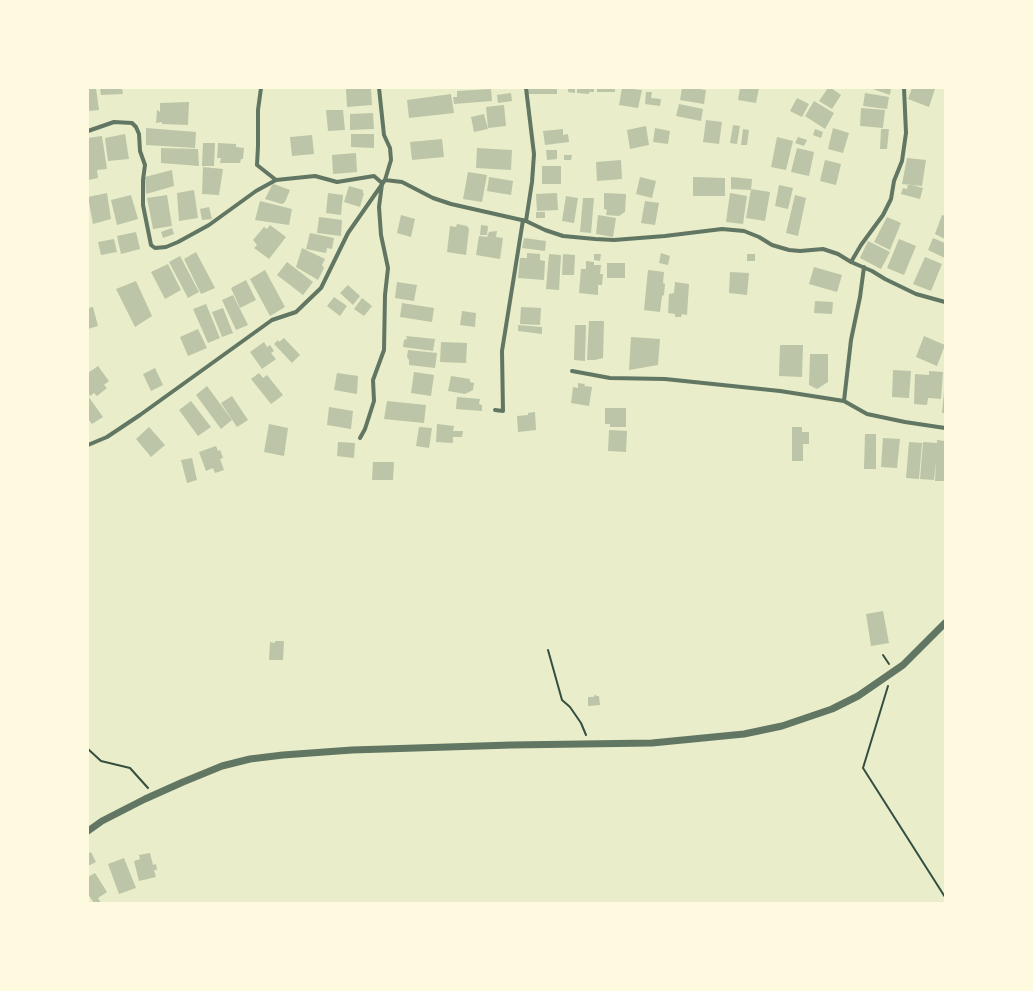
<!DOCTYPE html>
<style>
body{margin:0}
#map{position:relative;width:1033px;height:991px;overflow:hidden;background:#e9edc9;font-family:"Playfair Display",serif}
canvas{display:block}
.frame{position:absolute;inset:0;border:89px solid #fefae0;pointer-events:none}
</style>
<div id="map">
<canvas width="1033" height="991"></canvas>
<div class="frame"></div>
</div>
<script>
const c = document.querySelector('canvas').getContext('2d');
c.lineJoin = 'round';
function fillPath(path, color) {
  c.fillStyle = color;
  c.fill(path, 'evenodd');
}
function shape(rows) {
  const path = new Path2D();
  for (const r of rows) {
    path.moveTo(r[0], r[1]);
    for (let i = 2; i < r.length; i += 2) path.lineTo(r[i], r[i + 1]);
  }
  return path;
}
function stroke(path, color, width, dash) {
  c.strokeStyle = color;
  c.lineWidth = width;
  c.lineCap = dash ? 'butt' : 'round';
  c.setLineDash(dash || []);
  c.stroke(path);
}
const building = shape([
 [88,88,96,88,99,110,88,111],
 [100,88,122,88,123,94,101,95],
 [371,88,372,105,347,107,346,89],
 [528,88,557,88,557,94,528,94],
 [568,88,575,88,575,93,568,92],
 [577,88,594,88,594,92,589,92,589,94,577,93],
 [597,88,615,88,615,92,597,92],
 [622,88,642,90,638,108,619,105],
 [682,88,693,88,706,90,704,104,680,100],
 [740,88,759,88,756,103,738,100],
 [828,88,831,88,841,95,832,109,819,101],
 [870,88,891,88,890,95],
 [912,88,931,88,935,89,929,107,908,99],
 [491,89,492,101,454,104,453,97,457,97,457,91],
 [646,92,652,92,651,98,661,99,660,106,645,104],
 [511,93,512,101,498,103,497,95],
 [865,93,889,97,887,109,863,106],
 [451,94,454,113,409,118,407,100],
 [797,98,809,104,802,117,790,111],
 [814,101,834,113,825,129,805,116],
 [189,102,188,125,162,124,162,122,156,123,157,110,160,112,160,103],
 [679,104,703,109,701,121,676,116],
 [504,105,506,126,488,128,486,107],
 [861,108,885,110,883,128,860,126],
 [326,110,343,110,345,130,328,131],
 [373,113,374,129,350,130,350,114],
 [484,114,488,129,474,132,471,117],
 [706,120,722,122,719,144,703,142],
 [733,125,740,126,737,144,730,143],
 [646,126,649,145,630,149,627,130],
 [146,128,196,132,195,148,146,145],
 [655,128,670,131,668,144,653,142],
 [833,128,849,133,843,153,828,149],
 [563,129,563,135,568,134,569,142,545,145,543,131],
 [743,129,749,130,747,145,741,145],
 [815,129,823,132,821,138,813,135],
 [881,129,889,129,887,149,880,149],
 [125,134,129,159,108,161,105,138],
 [351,134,374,134,374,148,351,147],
 [312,135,314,154,292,156,290,137],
 [102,136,107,169,97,170,98,178,88,180,88,138],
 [777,137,793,141,786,170,771,167],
 [798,137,807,140,804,146,795,143],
 [442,139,444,157,412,160,410,142],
 [203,143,215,143,214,166,202,166],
 [218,143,236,144,236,147,244,148,243,159,241,159,240,163,220,163,221,158,217,158],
 [161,148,198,149,199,166,161,163],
 [477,148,512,150,511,170,476,168],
 [797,148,814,152,809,176,791,172],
 [546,150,557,150,557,159,547,160],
 [356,153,357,172,333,174,332,155],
 [564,155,572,155,571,160,564,160],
 [907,158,926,160,922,186,902,184],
 [621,160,622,179,597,181,596,162],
 [825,160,841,164,836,185,820,181],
 [542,166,561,166,561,184,542,184],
 [203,167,223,169,219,195,202,194],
 [172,170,174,186,146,194,145,177],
 [468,172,487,175,482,202,463,199],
 [489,177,513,181,511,195,487,191],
 [640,177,656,181,652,198,636,194],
 [693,177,725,178,725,196,693,196],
 [731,177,752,179,751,190,731,189],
 [274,184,290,190,285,202,282,204,265,199,272,185],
 [908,184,923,188,920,199,901,194,903,188,907,189],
 [779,185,793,188,788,209,775,206],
 [349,186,363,190,363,193,364,193,360,207,344,202],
 [751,189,770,192,765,221,746,218],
 [194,190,198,218,179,221,177,193],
 [107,193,111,219,93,224,88,197],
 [328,193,343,195,341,215,326,213],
 [557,193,558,210,537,211,536,194],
 [604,193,626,194,625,212,619,216,606,215,607,210,604,209],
 [730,193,747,196,743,224,726,222],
 [131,195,138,219,117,225,111,200],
 [167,195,172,226,153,229,147,198],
 [795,195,806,198,798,236,786,233],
 [566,196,578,198,574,223,562,221],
 [583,198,594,198,591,233,580,232],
 [260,201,292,209,289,225,255,220],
 [645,201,659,203,655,225,641,223],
 [209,207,212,219,202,220,200,209],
 [536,212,545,212,545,218,536,218],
 [401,215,415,219,411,237,397,233],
 [598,215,616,218,613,237,596,234],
 [942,215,945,216,945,239,935,234],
 [319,217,342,220,341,236,317,233],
 [887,217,901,223,890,250,874,242],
 [457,224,467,226,469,229,466,255,447,252,450,226,456,227],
 [270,225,286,237,269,259,254,248,257,245,253,240,264,227,267,229],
 [481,225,488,226,487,235,480,235],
 [172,228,174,234,163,238,161,232],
 [497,231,496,237,503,238,500,259,476,255,479,236,487,237,489,232],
 [136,232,140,249,121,254,117,236],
 [310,233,334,238,332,249,327,248,326,253,306,249],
 [524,238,546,241,545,251,522,248],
 [933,238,945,243,945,258,928,250],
 [114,239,117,252,101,255,98,242],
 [899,239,916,246,904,275,887,268],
 [868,241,890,252,881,269,860,258],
 [302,248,325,259,322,265,324,268,318,280,296,267],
 [196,252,215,288,201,294,184,259],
 [527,253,540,254,540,260,545,261,544,280,518,278,520,258,527,258],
 [661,253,670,256,668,265,659,263],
 [549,254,561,255,559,290,546,289],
 [563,254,575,255,574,275,562,275],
 [594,254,601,254,600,261,594,260],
 [747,254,755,254,755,261,747,261],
 [180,256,199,292,188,298,169,262],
 [925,257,942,264,931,291,913,284],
 [586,261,594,262,594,265,601,265,600,274,603,274,602,285,598,285,598,295,579,293,581,269,586,269],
 [287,262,313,282,303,295,277,275],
 [607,263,625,263,625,278,607,278],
 [168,264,181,290,165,299,151,272],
 [814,267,842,275,837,292,809,284],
 [265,270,285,307,270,316,250,279],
 [648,270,664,272,663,283,665,284,664,295,662,296,660,312,644,310],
 [730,272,749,273,747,295,729,293],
 [246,280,256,300,240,308,231,288],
 [136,281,152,316,135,327,116,289],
 [397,282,417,285,414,301,395,298],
 [675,282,689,284,687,315,682,314,681,317,675,317,675,314,668,313,669,294,674,293],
 [348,285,360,296,353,305,340,293],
 [233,295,248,325,236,330,222,300],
 [334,297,347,306,340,316,327,306],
 [362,298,372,306,364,316,354,309],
 [815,301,833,302,832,314,814,313],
 [402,303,434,308,432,322,400,317],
 [206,304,220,338,208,343,193,309],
 [93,307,98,326,88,329,88,308],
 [521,307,541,308,540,325,520,324],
 [223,308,233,333,222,337,212,312],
 [462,311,476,313,475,327,460,325],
 [589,321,604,321,603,358,595,360,587,360],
 [518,325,542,327,542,334,518,331],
 [575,325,586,325,585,361,574,360],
 [198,329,207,348,188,356,180,337],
 [406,336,435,339,433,351,403,347,404,340,407,339],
 [924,336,945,345,937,366,916,357],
 [631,337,660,339,658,365,629,370],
 [284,338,300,355,292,363,274,344,278,340,279,342],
 [264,342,267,347,270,345,274,351,271,353,276,359,262,369,250,352],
 [441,342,467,343,466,363,440,362],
 [780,345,803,345,802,377,779,376],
 [408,350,437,353,435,368,409,365,409,360,407,357],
 [810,354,828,354,828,382,817,389,809,385],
 [98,366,109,381,104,385,107,388,97,396,94,393,90,396,88,392,88,373],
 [155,368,163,385,151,391,143,374],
 [893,370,911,371,909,398,892,397],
 [929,371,943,372,941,399,928,398,927,405,914,404,915,374,929,375,929,384],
 [414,372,434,375,431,396,411,393],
 [259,373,263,378,267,375,283,395,271,404,251,379],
 [337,373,358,376,357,394,334,390],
 [451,376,470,379,470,382,474,383,473,390,465,394,448,391],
 [578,383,585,384,584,386,592,387,589,406,571,403,573,387,578,388],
 [207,386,232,420,221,429,196,395],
 [944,391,945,391,945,413,942,413],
 [88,396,103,417,92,424,88,419],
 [232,396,248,420,237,427,221,403],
 [457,397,480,399,479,404,482,405,482,411,456,409],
 [191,401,211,427,198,436,179,410],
 [387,401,426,405,424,423,384,419],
 [329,407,353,411,351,429,327,425],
 [605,408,626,408,626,427,610,427,610,424,605,424],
 [535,412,536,430,518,432,517,416,528,415,528,413],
 [269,424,288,428,284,456,264,452],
 [437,424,454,426,453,431,463,431,462,437,453,437,453,443,436,442],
 [149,427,165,445,151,457,136,439],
 [419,427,432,428,429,448,416,446],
 [792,427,802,427,802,432,809,432,809,444,803,444,803,461,792,461],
 [609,430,627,431,626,452,608,451],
 [865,434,876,434,876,469,864,469],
 [883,438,900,439,897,468,881,467],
 [937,440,945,441,945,481,935,481,936,461,934,480,920,479,923,442,937,443],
 [338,442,355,443,354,458,337,456],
 [909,442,922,443,919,479,906,478],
 [216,446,218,451,220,450,223,458,220,459,224,470,215,473,213,468,206,471,199,452],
 [192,458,197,480,187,483,181,460],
 [373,462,394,462,393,480,372,480],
 [883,611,889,643,871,646,866,614],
 [275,641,284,641,283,660,269,660,270,642,275,643],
 [596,694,596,696,599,696,600,705,588,706,588,697,593,697],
 [91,852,96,862,88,866,88,854],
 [150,853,153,865,156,864,157,870,154,870,156,877,139,881,134,861,140,859,139,855],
 [124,858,136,888,119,894,108,864],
 [95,873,107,892,98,898,101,903,94,903,88,894,88,877]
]);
const path = shape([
 [548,650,562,700,570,707,581,723,586,735],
 [883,655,889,664],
 [888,686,863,768,945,897],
 [88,749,101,761,130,768,148,788]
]);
const minor = shape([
 [261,88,258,110,258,146,257,165,276,180],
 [526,88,534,154,532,182,526,221],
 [88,131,114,122,132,123,136,127,139,134,140,151,145,165,143,180,143,205,151,245,155,248,166,247,178,242,209,225,256,191,276,180,315,176,337,182,374,176,382,183,385,180,402,182,433,198,451,204,526,221,545,230,563,236,595,239,614,240,665,236,722,229,744,231,759,237,772,245,789,250,800,251,823,249,838,254,851,262,872,271,885,279,916,294,945,302],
 [851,262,861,245,883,215,891,199,894,181,902,161,906,133,904,88],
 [572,371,610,378,665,379,780,391,844,401,851,340,860,297,864,267],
 [844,401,867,414,905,422,945,428],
 [495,410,503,411,502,351,523,220],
 [360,438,365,429,374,401,373,380,384,350,385,295,388,268,381,235,379,207,382,184],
 [88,445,107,437,140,415,272,320,296,312,321,288,348,233,385,180,391,160,390,148,384,135,379,88]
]);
const tertiary = shape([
 [88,831,102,821,145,799,183,782,222,766,250,759,283,755,352,750,511,745,652,743,744,734,782,726,832,709,858,696,903,665,945,623]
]);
fillPath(building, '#bcc5a7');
stroke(path, '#344e41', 2);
stroke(minor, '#617663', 4);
stroke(tertiary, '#617663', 7);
</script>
